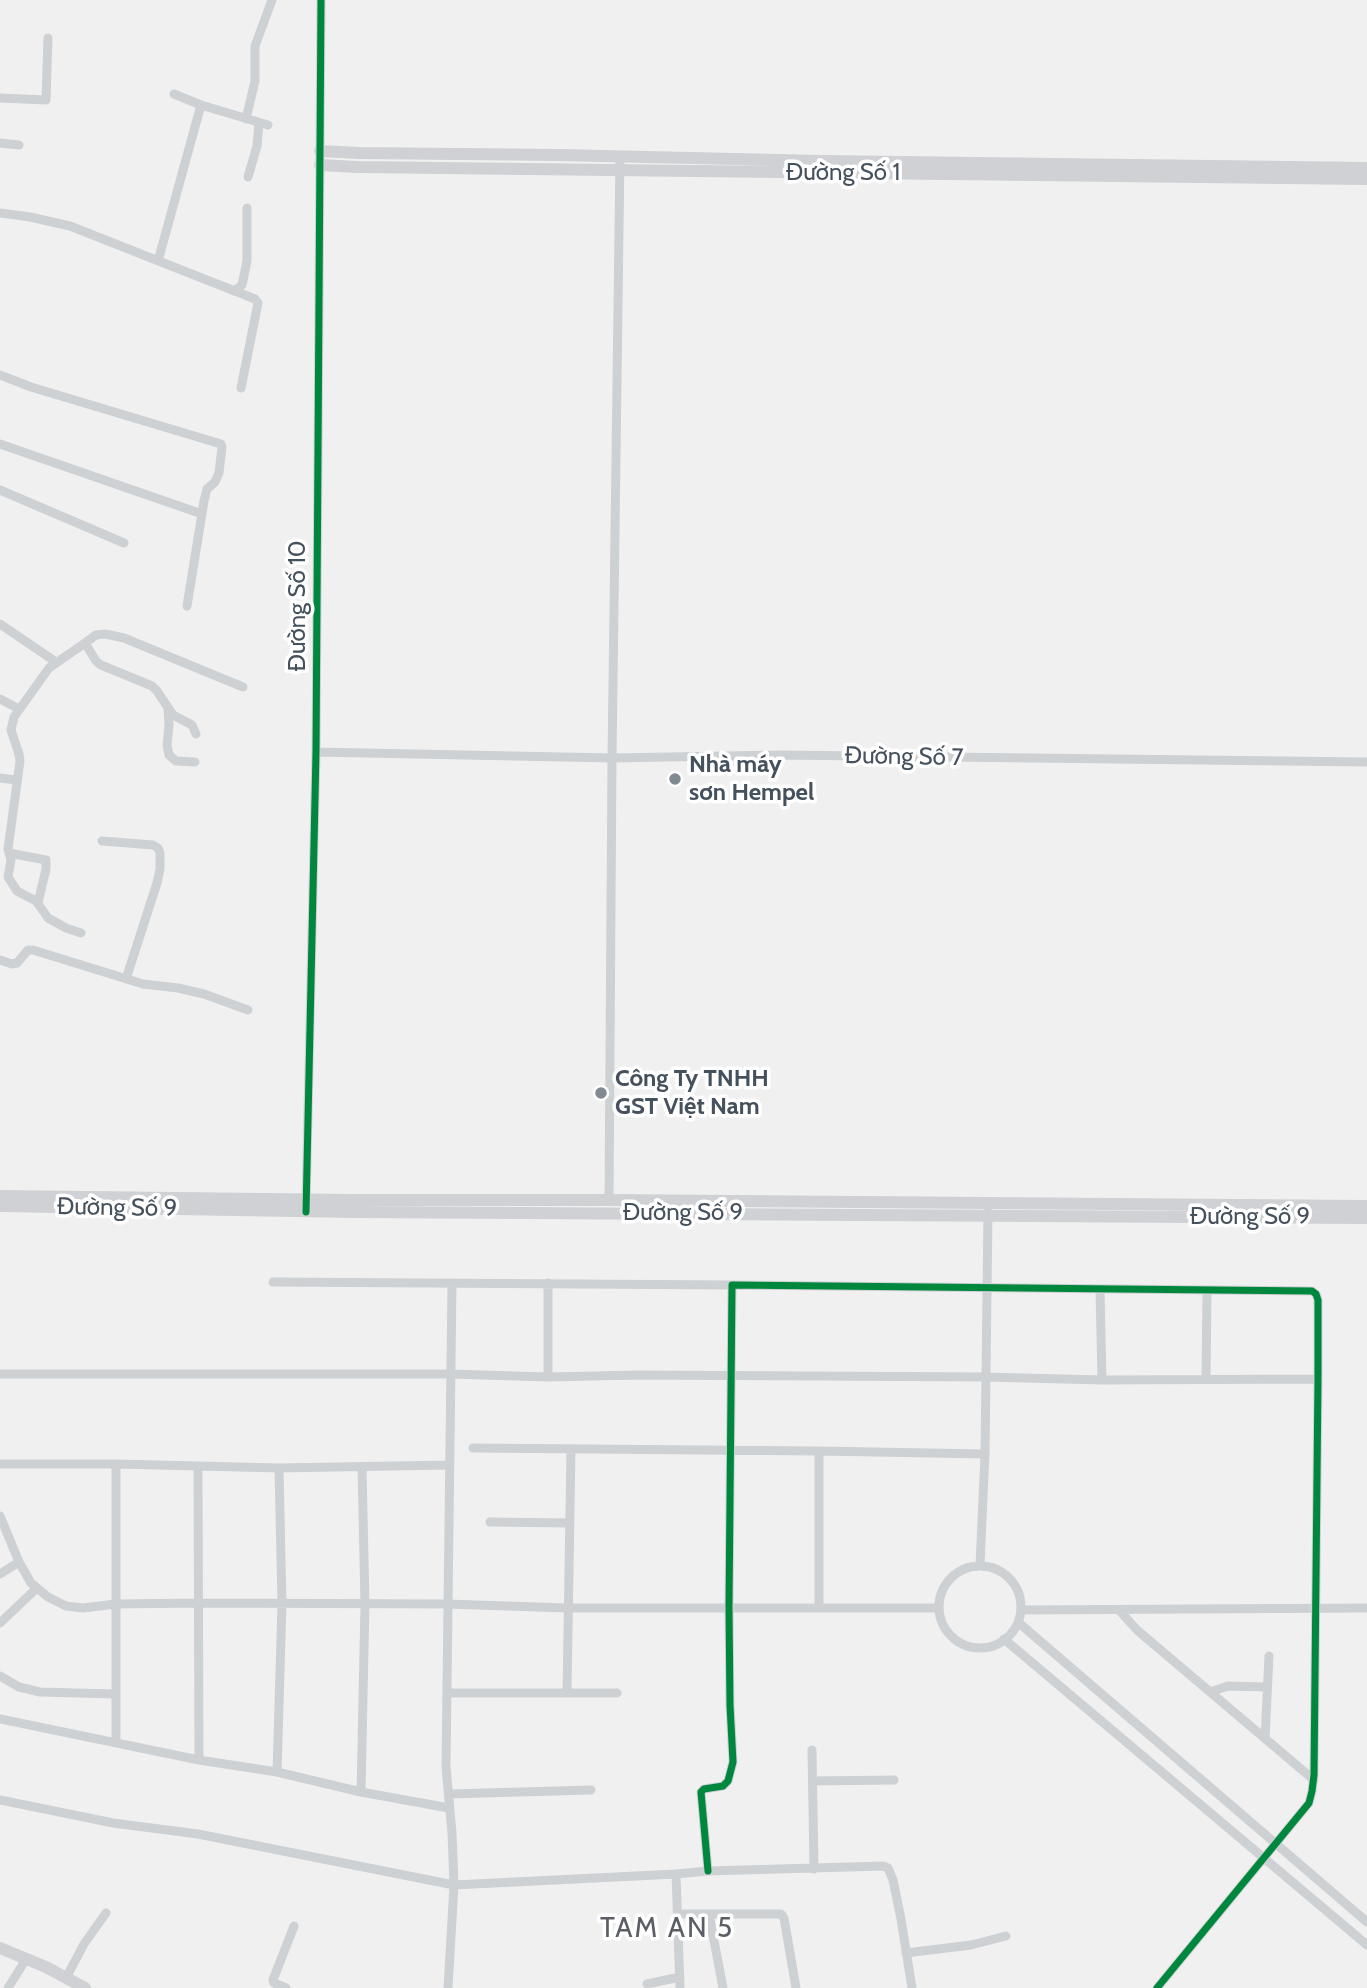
<!DOCTYPE html>
<meta charset="utf-8">
<style>
body{margin:0}
canvas{display:block;background:#f1f0f0}
</style>
<canvas width="1367" height="1988"></canvas>
<script>
const c = document.querySelector('canvas').getContext('2d');
c.lineJoin = 'round';
function shape(rows) {
  const path = new Path2D();
  for (const r of rows) {
    if (r.length === 3) {
      path.moveTo(r[0] + r[2], r[1]);
      path.arc(r[0], r[1], r[2], 0, 2 * Math.PI);
      continue;
    }
    path.moveTo(r[0], r[1]);
    for (let i = 2; i < r.length; i += 2) path.lineTo(r[i], r[i + 1]);
  }
  return path;
}
function stroke(path, color, width, dash) {
  c.strokeStyle = color;
  c.lineWidth = width;
  c.lineCap = dash ? 'butt' : 'round';
  c.setLineDash(dash || []);
  c.stroke(path);
}
function label(font, color, halo, rows, align = 'center') {
  c.font = font + ' Cabin,sans-serif';
  c.lineWidth = 7;
  c.setLineDash([]);
  c.textBaseline = 'middle';
  c.strokeStyle = halo;
  c.fillStyle = color;
  for (const [text, x, y, turn = 0] of rows) {
    c.save();
    c.translate(x, y);
    c.rotate((+turn || 0) * Math.PI / 180);
    c.textAlign = isNaN(turn) ? turn : align;
    if (halo) c.strokeText(text, 0, 0);
    c.fillText(text, 0, 0);
    c.restore();
  }
}
const street = shape([
 [174,94,201,105,268,125],
 [0,98,46,100,48,38],
 [246,119,255,81,255,46,272,0],
 [0,143,19,145],
 [248,177,257,146,259,123],
 [0,213,30,217,70,226,255,299,258,303,241,388],
 [158,261,201,105],
 [234,291,242,285,247,261,247,208],
 [0,375,31,387,221,444,222,447,219,473,215,482,207,489,204,501,187,606],
 [0,444,202,514],
 [0,490,124,543],
 [0,624,56,662],
 [85,643,96,635,105,634,124,638,243,687],
 [0,699,19,709],
 [168,709,169,725,167,745,169,755,176,761,195,762],
 [316,752,612,758,780,755,1367,762],
 [0,778,16,780],
 [102,841,153,845,158,848,160,853,160,869,157,883,126,979],
 [9,853,46,860,46,869,38,903],
 [81,933,66,928,48,918,36,901,17,891,8,877,11,860,8,849,20,761,19,754,11,730,14,717,49,668,85,643,96,661,101,665,152,686,157,691,173,715,192,725,196,734],
 [0,960,12,964,17,963,28,950,33,950,143,984,178,988,204,994,248,1010],
 [609,1200,612,758,620,156],
 [306,1203,316,752,321,0],
 [273,1282,732,1285],
 [548,1283,548,1377],
 [1100,1289,1102,1380],
 [0,1374,449,1374,548,1377,638,1375,986,1377,1102,1380,1318,1379],
 [1206,1379,1207,1290],
 [473,1448,819,1451,985,1454],
 [819,1451,819,1606],
 [0,1464,116,1464,279,1468,449,1465],
 [198,1467,199,1760],
 [0,1516,19,1562,31,1583,48,1597,66,1606,83,1608,116,1604,199,1603,447,1604,567,1608,939,1608],
 [490,1522,569,1523],
 [980,1565,985,1454,988,1212],
 [980,1607,41],
 [0,1574,19,1562],
 [1021,1610,1367,1608],
 [1119,1610,1137,1630,1314,1780],
 [0,1623,37,1588],
 [1019,1623,1367,1922],
 [1004,1639,1367,1945],
 [0,1676,19,1687,40,1692,114,1694],
 [1210,1692,1228,1686,1267,1687],
 [447,1693,617,1693],
 [567,1693,571,1449],
 [0,1719,199,1760,277,1772,361,1792,449,1808],
 [1265,1739,1269,1656],
 [116,1742,116,1464],
 [812,1750,814,1869],
 [277,1772,282,1604,279,1468],
 [813,1781,894,1780],
 [361,1792,365,1604,362,1468],
 [449,1794,591,1790],
 [0,1800,113,1823,198,1834,454,1885,676,1874,708,1871,883,1866,888,1868,893,1880,901,1919,912,1988],
 [708,1871,701,1792,704,1789,723,1786,728,1781,733,1762,730,1705,729,1607,732,1285,1312,1291,1316,1294,1318,1300,1318,1379,1314,1775,1312,1791,1309,1803,1157,1988],
 [676,1874,680,1988],
 [678,1914,781,1914,784,1918,796,1988],
 [709,1914,723,1988],
 [906,1953,971,1945,1006,1936],
 [66,1978,84,1944,106,1913],
 [647,1984,680,1977],
 [8,1988,26,1959],
 [286,1988,274,1983,273,1980,294,1926],
 [448,1988,454,1885,452,1833,446,1767,452,1283]
]);
const secondary = shape([
 [320,151,359,153,560,155,822,161,1367,168],
 [320,165,357,167,1367,179],
 [0,1196,353,1200,609,1200,1367,1206],
 [0,1206,352,1212,1367,1218],
 [0,1948,46,1967,85,1988]
]);
const cycleway = shape([
 [306,1212,316,752,321,0],
 [708,1871,701,1792,704,1789,723,1786,728,1781,733,1762,730,1705,729,1607,732,1285,1312,1291,1316,1294,1318,1300,1318,1379,1314,1775,1312,1791,1309,1803,1157,1988]
]);
const markers = [
 [675,779,7,"#828991"],
 [601,1093,7,"#828991"]
];
const streetNames = [
 ["Đường Số 1",843,173],
 ["Đường Số 10",298,606,-90],
 ["Đường Số 7",904,757,1],
 ["Đường Số 9",117,1208,1],
 ["Đường Số 9",683,1213],
 ["Đường Số 9",1250,1217]
];
const poiNames = [
 ["Nhà máy",689,765],
 ["sơn Hempel",689,793],
 ["Công Ty TNHH",615,1079],
 ["GST Việt Nam",615,1107]
];
const quarterNames = [
 ["TAM AN 5",667,1929]
];
stroke(street, '#ced1d4', 9);
stroke(secondary, '#cfd1d5', 12);
stroke(cycleway, '#00873e', 7);
for (const [x, y, r, color] of markers) {
  const dot = new Path2D();
  dot.arc(x, y, r, 0, 2 * Math.PI);
  c.fillStyle = color;
  c.fill(dot);
  stroke(dot, '#fff', 2.5);
}
label('24px', '#46515e', '#fff', streetNames);
label('bold 24px', '#46515e', '#fff', poiNames, 'left');
c.letterSpacing = '2px';
label('28px', '#5b5f65', '#fff', quarterNames);
c.letterSpacing = '0px';
</script>
